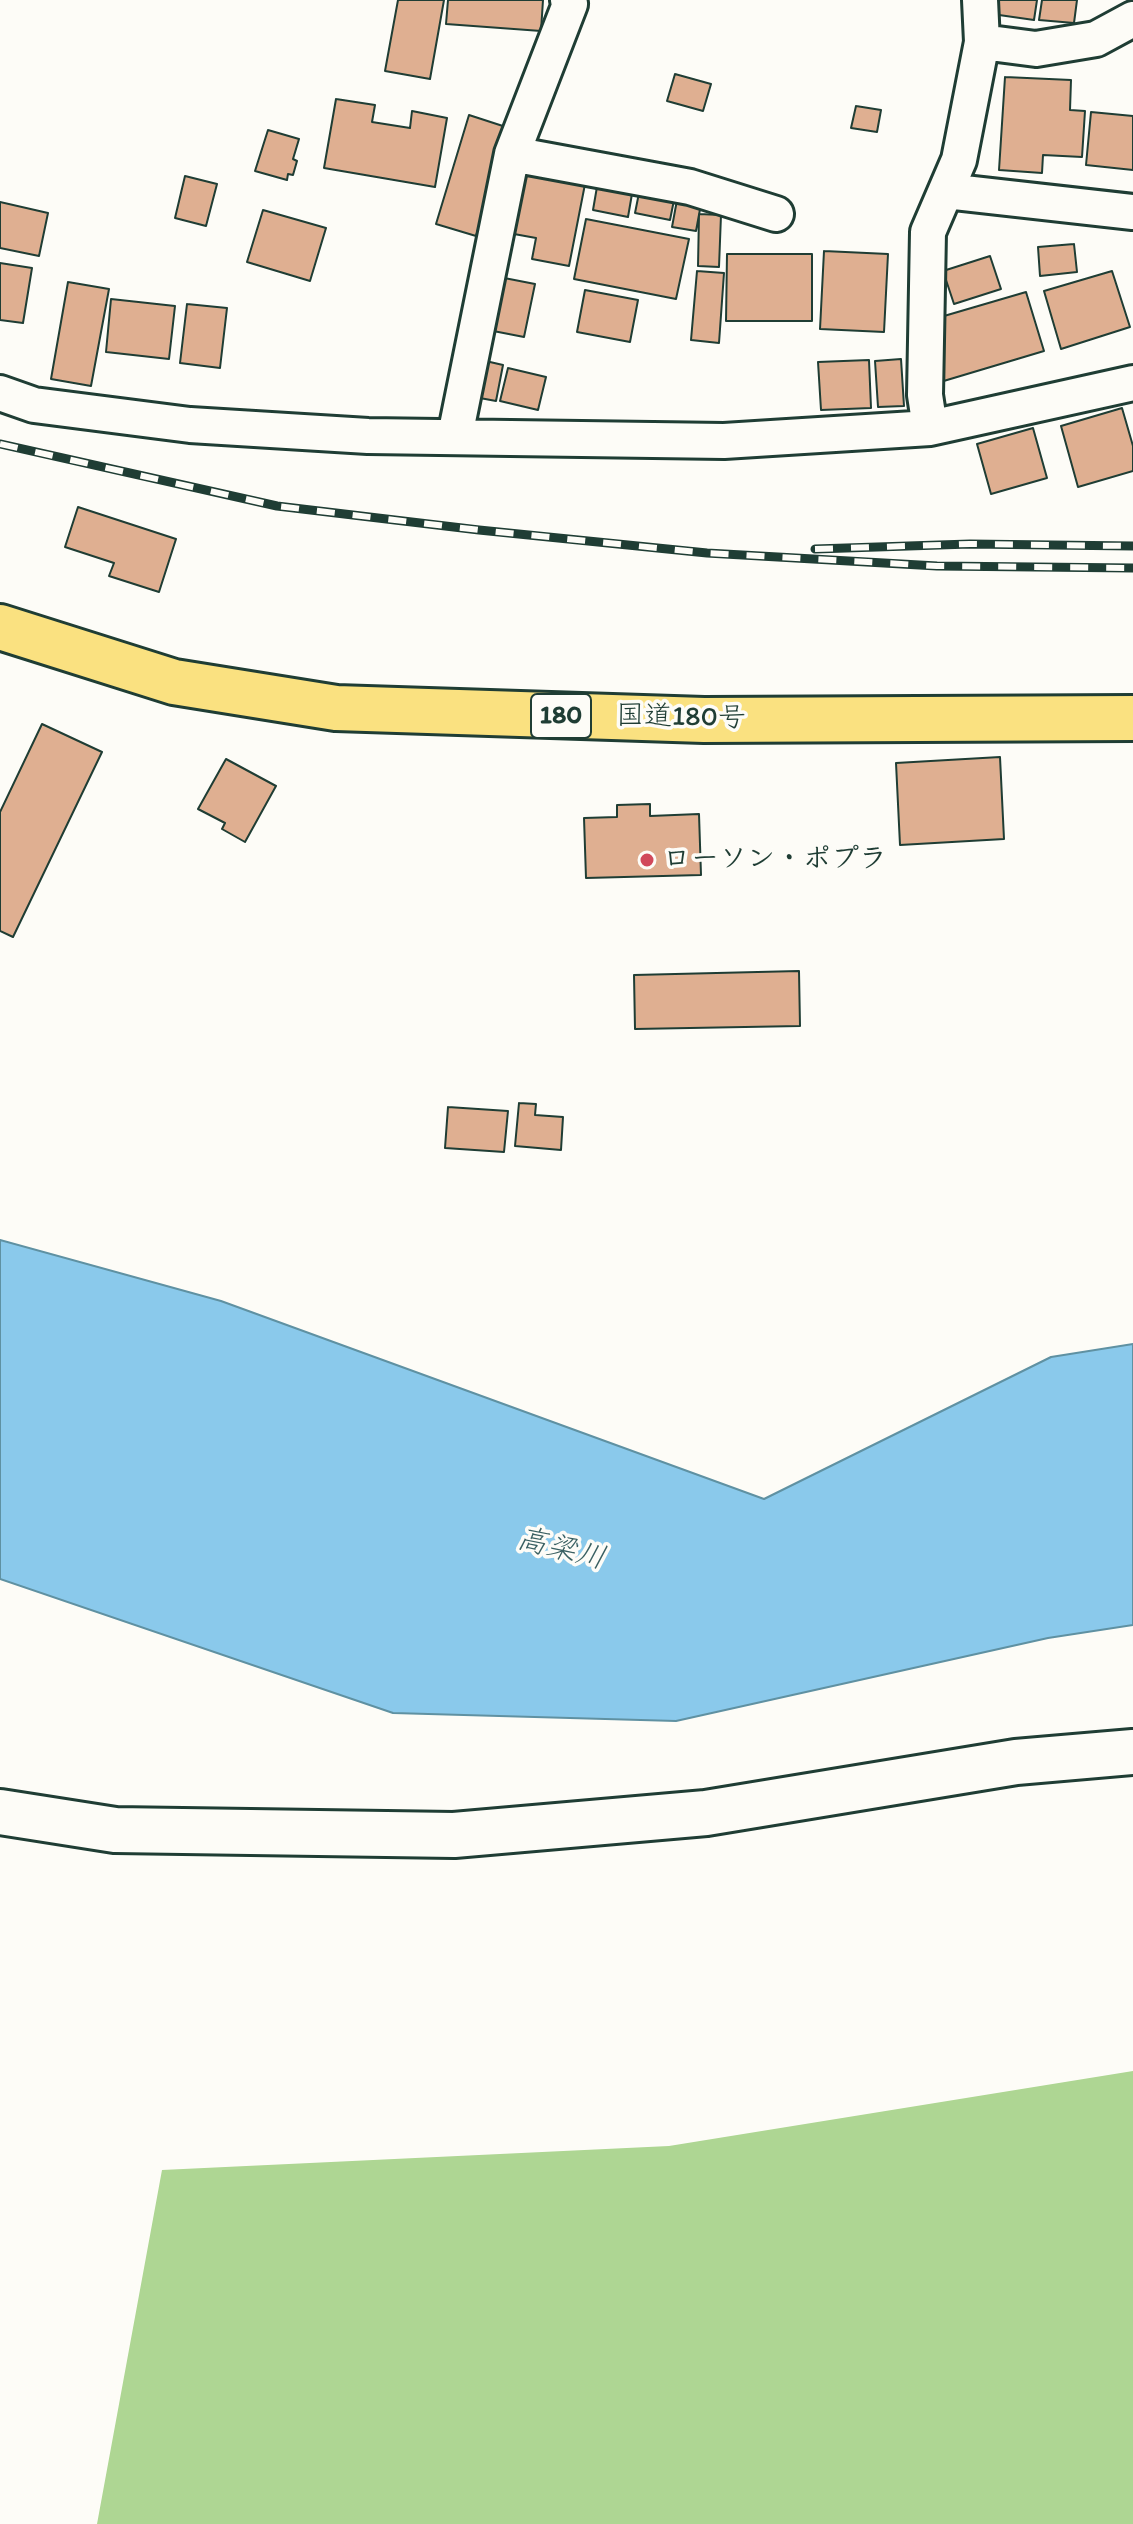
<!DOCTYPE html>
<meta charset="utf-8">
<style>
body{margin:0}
canvas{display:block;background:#fdfcf7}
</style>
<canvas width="1133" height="2524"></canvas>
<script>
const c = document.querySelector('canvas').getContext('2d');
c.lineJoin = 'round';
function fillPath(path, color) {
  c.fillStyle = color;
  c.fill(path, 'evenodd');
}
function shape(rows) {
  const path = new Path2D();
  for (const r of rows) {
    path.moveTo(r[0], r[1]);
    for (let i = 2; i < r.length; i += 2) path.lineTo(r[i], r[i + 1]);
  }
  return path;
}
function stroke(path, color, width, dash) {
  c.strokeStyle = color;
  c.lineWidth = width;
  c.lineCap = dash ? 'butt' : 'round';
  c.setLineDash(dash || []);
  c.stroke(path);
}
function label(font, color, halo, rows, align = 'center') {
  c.font = font + ' Itim,"Klee One",sans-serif';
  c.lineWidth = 7;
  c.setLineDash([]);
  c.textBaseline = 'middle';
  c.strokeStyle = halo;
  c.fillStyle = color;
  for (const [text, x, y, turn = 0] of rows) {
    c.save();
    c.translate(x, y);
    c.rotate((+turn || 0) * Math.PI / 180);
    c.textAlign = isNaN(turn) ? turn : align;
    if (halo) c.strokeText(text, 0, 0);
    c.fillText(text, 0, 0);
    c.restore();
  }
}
const green = shape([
 [1133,2071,1133,2524,97,2524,162,2170,669,2146]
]);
const water = shape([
 [0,1240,221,1301,764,1499,1051,1357,1133,1344,1133,1625,1048,1638,676,1721,393,1713,0,1579,0,1240]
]);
const building = shape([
 [398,0,444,0,430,79,385,71,398,0],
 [448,0,543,0,541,31,446,24,448,0],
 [994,0,1037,0,1034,20,992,14,994,0],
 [1042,0,1077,0,1074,23,1039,20,1042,0],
 [675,74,711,84,703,111,667,101,675,74],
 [1005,77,1071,80,1070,110,1085,111,1082,157,1043,155,1042,173,999,170,1005,77],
 [336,99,375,105,372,122,410,128,412,111,447,118,435,187,324,168,336,99],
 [856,106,881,110,877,132,851,128,856,106],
 [1091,112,1133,116,1133,170,1086,165,1091,112],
 [469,115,509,128,476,236,436,224,469,115],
 [268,130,299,139,293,159,297,161,293,175,288,174,287,180,255,171,268,130],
 [515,167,586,179,569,266,532,259,536,238,503,232,515,167],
 [185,176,217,184,206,226,175,218,185,176],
 [598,181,633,188,628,217,593,210,598,181],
 [640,188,675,195,670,220,635,213,640,188],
 [677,200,701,204,696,231,672,227,677,200],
 [0,202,48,213,39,256,0,248,0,202],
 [263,210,326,228,310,281,247,262,263,210],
 [699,214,721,215,719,267,698,266,699,214],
 [586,219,689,239,676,299,574,279,586,219],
 [1074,244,1077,272,1040,276,1038,247,1074,244],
 [824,251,888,254,884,332,820,329,824,251],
 [727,254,812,254,812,321,726,321,727,254],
 [990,256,1001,289,954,304,943,271,990,256],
 [0,263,32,268,23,323,0,320,0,263],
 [697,271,724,273,719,343,691,340,697,271],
 [1112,271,1130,327,1061,349,1044,291,1112,271],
 [494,276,535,284,524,337,483,329,494,276],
 [68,282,109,289,91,386,51,379,68,282],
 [585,290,638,300,630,342,577,332,585,290],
 [1026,292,1044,351,937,383,944,316,1026,292],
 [111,299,175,306,169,359,106,352,111,299],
 [187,304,227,308,220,368,180,363,187,304],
 [477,359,503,365,496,401,469,396,477,359],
 [901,359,904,406,878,407,875,361,901,359],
 [869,360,871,408,821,410,818,362,869,360],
 [508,368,546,377,538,410,500,401,508,368],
 [1122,408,1133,446,1133,471,1078,487,1061,426,1122,408],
 [1033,428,1047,478,991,494,977,444,1033,428],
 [78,507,176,539,159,592,109,576,114,563,65,547,78,507],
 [42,724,102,752,13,937,0,931,0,812,42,724],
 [1000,757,1004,839,900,845,896,763,1000,757],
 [226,759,276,786,245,842,222,829,225,823,198,809,226,759],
 [650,804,650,816,699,814,701,875,586,878,584,818,617,817,617,805,650,804],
 [799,971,800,1026,635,1029,634,975,799,971],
 [519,1103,536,1104,535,1115,563,1117,561,1150,515,1146,519,1103],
 [448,1107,508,1111,504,1152,445,1148,448,1107]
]);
const street = shape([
 [982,42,1036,49,1096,39,1133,19],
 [512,154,690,187,776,214],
 [946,191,1133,212],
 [0,393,34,405,190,425,368,436,724,441,930,428,1133,383],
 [930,428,925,395,928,232,959,160,982,42,980,0],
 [455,436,512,154,570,4,568,0]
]);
const secondary = shape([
 [0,1812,115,1830,454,1835,706,1813,1016,1762,1133,1752]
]);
const highway = shape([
 [0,627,174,682,336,708,704,720,1133,718]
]);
const rail = shape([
 [0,444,277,506,479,530,707,553,937,566,1133,568],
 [815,549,970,544,1133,546]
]);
const markers = [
 [647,860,8,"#d1495b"]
];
const shields = [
 [561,716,60]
];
const shieldNames = [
 ["180",561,716]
];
const streetNames = [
 ["国道180号",681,718,1]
];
const poiNames = [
 ["ローソン・ポプラ",663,860]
];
const waterNames = [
 ["高梁川",561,1550,14]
];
fillPath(green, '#aed693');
fillPath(water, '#8ac9eb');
stroke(water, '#5f91a2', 2);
fillPath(building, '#dfaf91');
stroke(building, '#1f3d34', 2);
stroke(street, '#1f3d34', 40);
stroke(secondary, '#1f3d34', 50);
stroke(highway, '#1f3d34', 50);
stroke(street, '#fdfcf7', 34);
stroke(secondary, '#fdfcf7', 44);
stroke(highway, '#fae180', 44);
stroke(rail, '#1f3d34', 9);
stroke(rail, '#fdfcf7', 6, [18]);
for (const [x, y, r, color] of markers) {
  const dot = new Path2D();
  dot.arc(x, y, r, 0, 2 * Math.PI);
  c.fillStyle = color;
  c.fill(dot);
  stroke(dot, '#fdfcf7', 3);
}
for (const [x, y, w] of shields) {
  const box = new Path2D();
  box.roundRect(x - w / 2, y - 22, w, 44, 6);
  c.fillStyle = '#fdfcf7';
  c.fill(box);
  stroke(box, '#1f3d34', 2);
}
label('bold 26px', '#1f3d34', null, shieldNames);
label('28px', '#1f3d34', '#fdfcf7', streetNames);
label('bold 28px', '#1f3d34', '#fdfcf7', poiNames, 'left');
label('italic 30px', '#3a6062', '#fdfcf7', waterNames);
</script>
